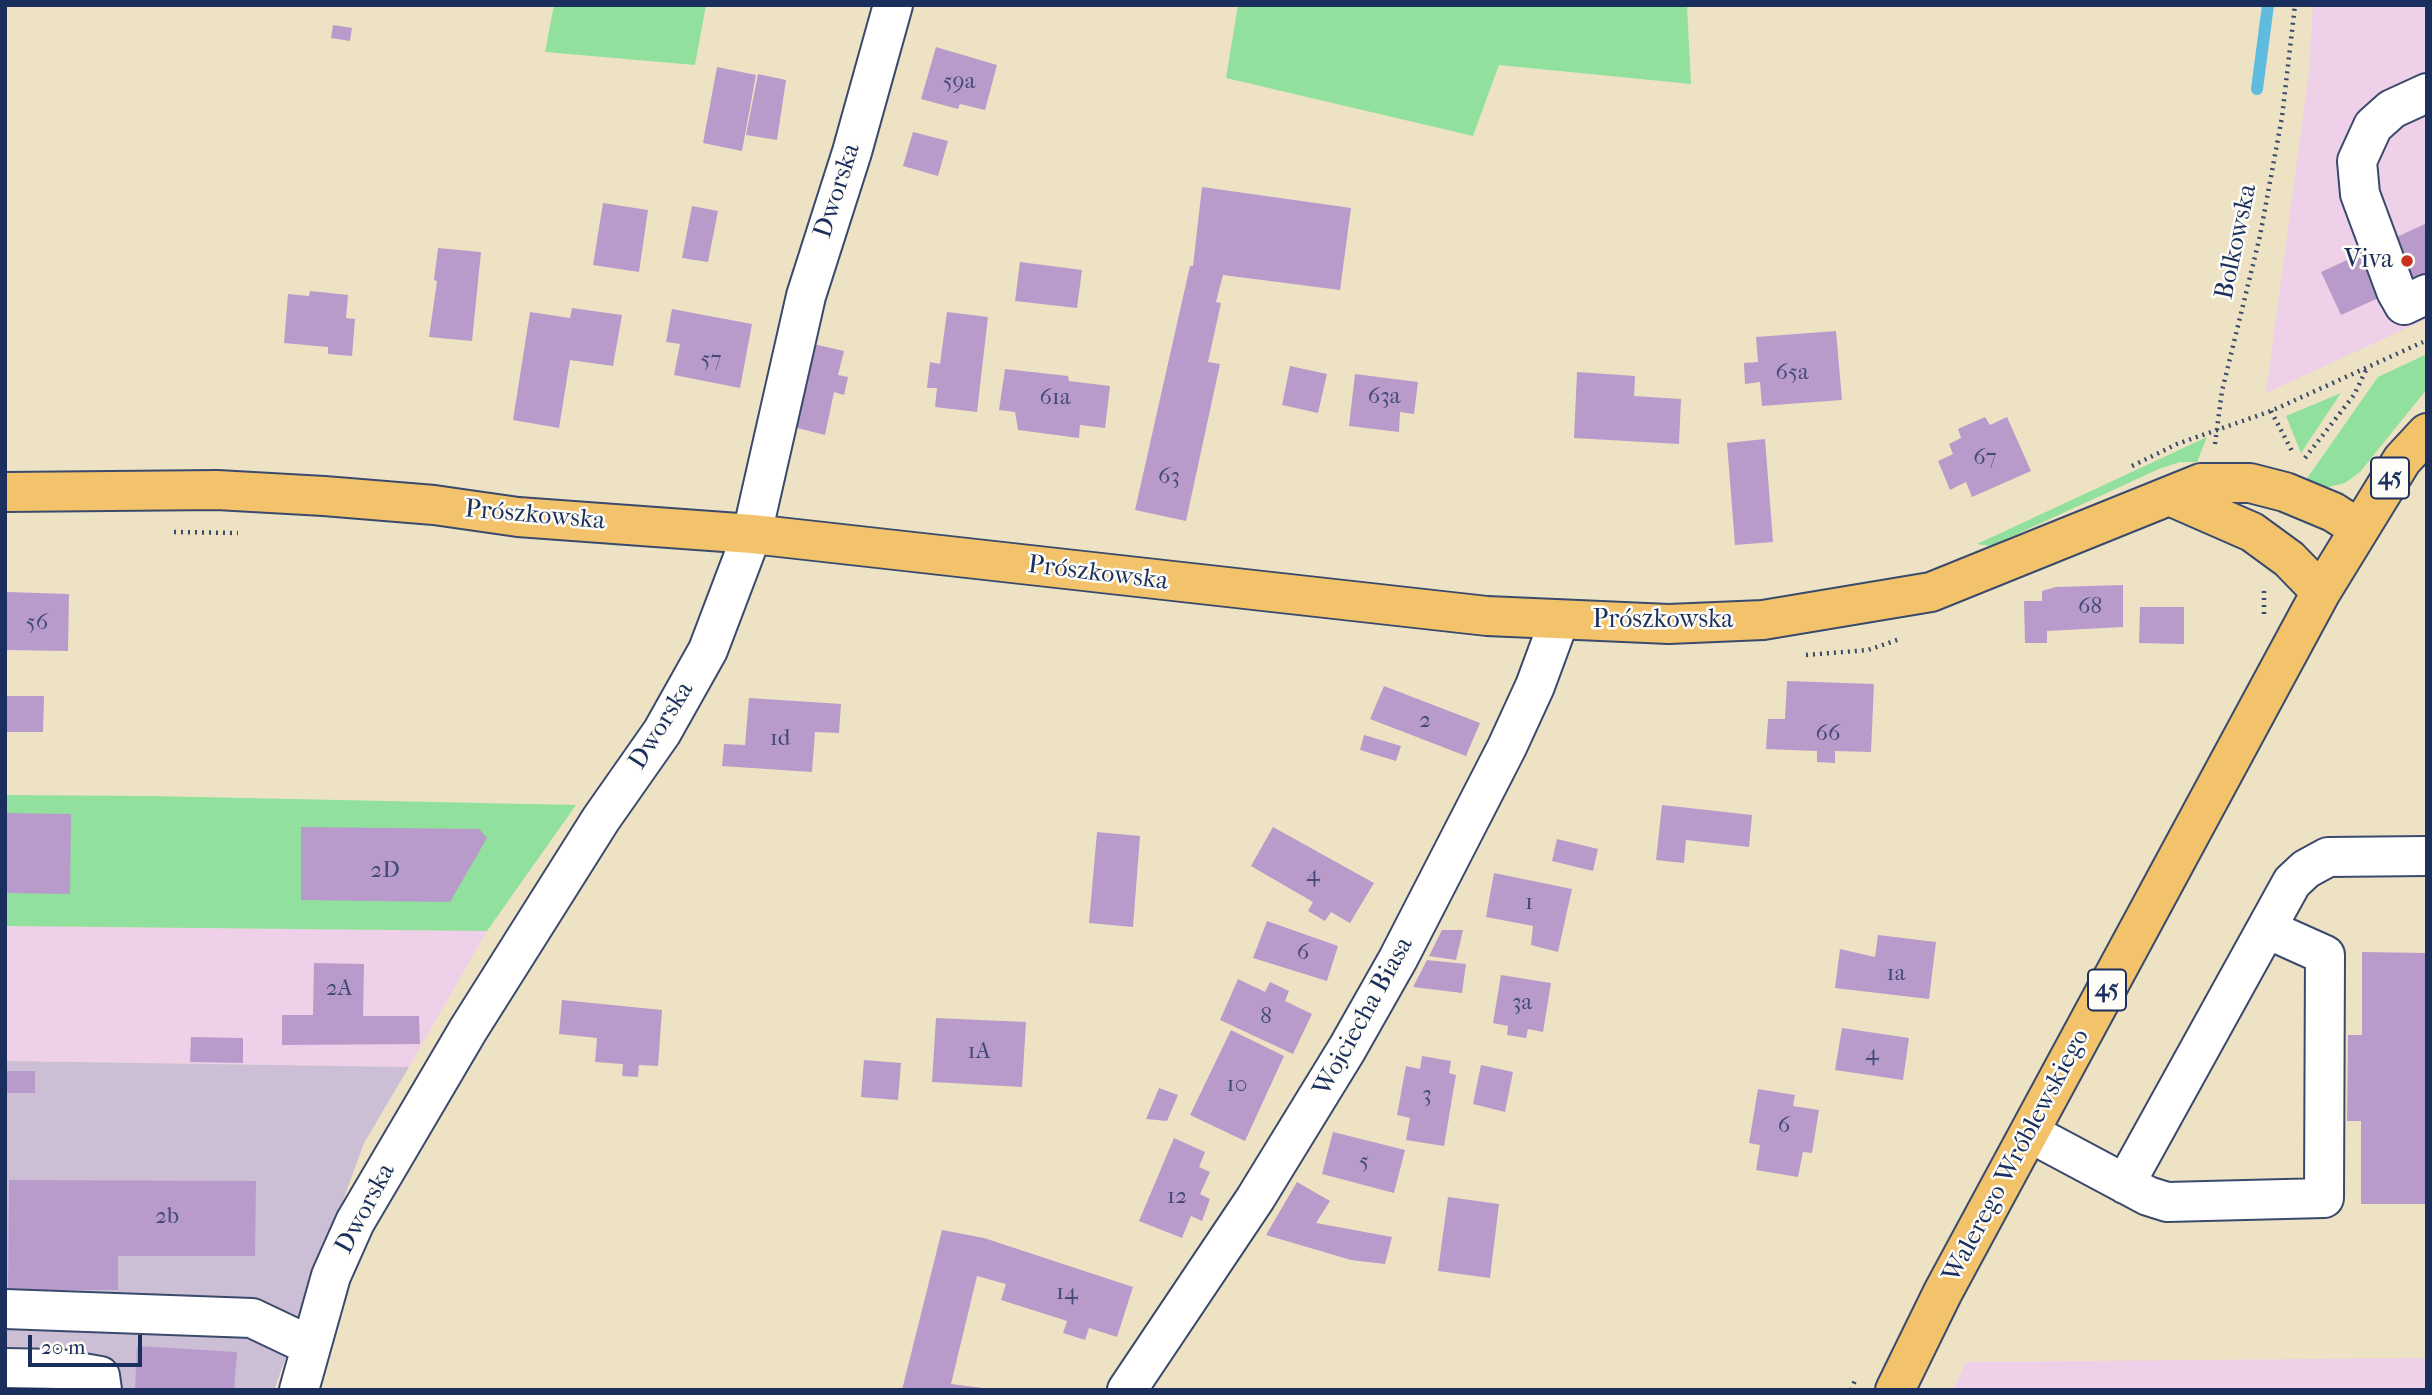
<!DOCTYPE html>
<meta charset="utf-8">
<style>
body{margin:0}
#map{position:relative;width:2432px;height:1395px;overflow:hidden;background:#ede3c4;font-family:"IM FELL French Canon",serif}
canvas{display:block}
.frame{position:absolute;inset:0;border:7px solid #1b2f5e;pointer-events:none}
.scale{position:absolute;left:28px;top:1335px;width:114px;height:32px;box-sizing:border-box;border:4px solid #1b2f5e;border-top:0;padding-left:9px;font-size:21px;line-height:24px;white-space:nowrap;color:#1b2f5e;-webkit-text-stroke:5px #fdfcf7;paint-order:stroke}
</style>
<div id="map">
<canvas width="2432" height="1395"></canvas>
<div class="frame"></div>
<div class="scale">20 m</div>
</div>
<script>
const c = document.querySelector('canvas').getContext('2d');
c.lineJoin = 'round';
function fillPath(path, color) {
  c.fillStyle = color;
  c.fill(path, 'evenodd');
}
function shape(rows) {
  const path = new Path2D();
  for (const r of rows) {
    path.moveTo(r[0], r[1]);
    for (let i = 2; i < r.length; i += 2) path.lineTo(r[i], r[i + 1]);
  }
  return path;
}
function stroke(path, color, width, dash) {
  c.strokeStyle = color;
  c.lineWidth = width;
  c.lineCap = dash ? 'butt' : 'round';
  c.setLineDash(dash || []);
  c.stroke(path);
}
function label(font, color, halo, rows, align = 'center') {
  c.font = font + ' "IM FELL French Canon",serif';
  c.lineWidth = 5;
  c.setLineDash([]);
  c.textBaseline = 'middle';
  c.strokeStyle = halo;
  c.fillStyle = color;
  for (const [text, x, y, turn = 0] of rows) {
    c.save();
    c.translate(x, y);
    c.rotate((+turn || 0) * Math.PI / 180);
    c.textAlign = isNaN(turn) ? turn : align;
    if (halo) c.strokeText(text, 0, 0);
    c.fillText(text, 0, 0);
    c.restore();
  }
}
const built = shape([
 [2313,5,2427,5,2427,319,2266,393,2308,79],
 [5,926,487,931,409,1067,5,1061],
 [2427,1358,2427,1390,1953,1390,1966,1362]
]);
const industrial = shape([
 [5,1061,409,1067,364,1143,274,1390,5,1390]
]);
const green = shape([
 [554,5,706,5,695,65,545,52],
 [1238,5,1687,5,1691,84,1499,65,1473,136,1226,78],
 [2427,354,2427,389,2360,472,2345,483,2328,487,2303,484,2378,377],
 [2341,393,2301,453,2286,416],
 [2207,437,2197,462,2180,462,2159,469,1991,546,1977,544],
 [5,795,150,796,576,805,487,931,5,926]
]);
const stream = shape([
 [2257,89,2268,5]
]);
const building = shape([
 [333,25,352,28,350,41,331,38],
 [936,47,997,65,985,110,960,104,958,109,921,99],
 [717,67,756,75,742,151,703,143],
 [758,74,786,80,777,140,746,135],
 [913,132,948,141,938,176,903,166],
 [1202,187,1351,208,1340,290,1223,275,1216,302,1221,303,1208,362,1220,364,1186,521,1135,510,1190,266,1193,266],
 [603,203,648,210,639,272,593,265],
 [692,206,718,211,708,262,682,258],
 [2427,223,2427,276,2341,315,2321,272],
 [438,248,481,252,472,341,429,337,437,281,434,280],
 [1020,262,1082,270,1077,308,1015,301],
 [310,291,348,295,346,318,355,319,352,356,328,354,328,347,284,343,288,294,309,296],
 [572,308,622,315,613,366,570,360,559,428,513,420,530,312,570,318],
 [672,309,752,324,740,388,674,375,680,344,666,342],
 [947,312,988,317,977,412,935,407,937,388,927,388,930,362,940,364],
 [1836,331,1842,400,1762,406,1760,382,1745,384,1744,363,1758,362,1756,337],
 [809,343,844,351,838,375,848,377,844,395,834,392,825,435,789,426],
 [1290,366,1327,374,1318,413,1282,405],
 [1005,369,1068,376,1069,381,1110,386,1105,428,1080,425,1079,438,1018,430,1015,412,999,410],
 [1577,372,1635,376,1634,396,1681,399,1679,444,1574,438],
 [1355,374,1418,382,1414,414,1400,412,1399,432,1349,426],
 [1985,417,1990,425,2007,417,2031,471,1972,497,1966,482,1950,490,1938,461,1953,454,1949,444,1961,438,1958,429],
 [1765,439,1773,542,1735,545,1727,443],
 [2123,585,2123,627,2047,631,2047,643,2025,643,2024,601,2042,601,2042,591,2056,587],
 [7,592,69,594,68,651,7,650],
 [2140,607,2184,607,2184,644,2139,643],
 [1787,681,1874,684,1871,752,1835,751,1835,763,1817,762,1817,751,1766,749,1768,719,1785,719],
 [1384,686,1480,723,1466,756,1370,719],
 [5,696,44,696,43,732,5,732],
 [749,698,841,704,839,733,815,732,812,772,722,766,724,744,745,745],
 [1364,735,1401,746,1396,761,1360,750],
 [1662,805,1752,815,1749,847,1686,840,1684,863,1656,860],
 [5,813,71,814,70,894,5,893],
 [301,827,479,829,487,838,450,902,301,900],
 [1273,827,1374,883,1350,923,1331,912,1325,921,1308,911,1313,902,1251,866],
 [1097,832,1140,836,1133,927,1089,923],
 [1557,839,1598,849,1593,871,1552,861],
 [1494,873,1572,889,1558,952,1531,945,1533,926,1486,917],
 [1267,921,1338,946,1327,981,1253,958],
 [1442,930,1463,930,1456,960,1429,956],
 [1878,935,1936,942,1929,999,1835,988,1840,949,1875,957],
 [2362,952,2427,953,2427,1204,2361,1204,2361,1121,2347,1121,2348,1035,2362,1035],
 [1427,960,1466,964,1462,993,1413,987],
 [314,963,364,964,363,1016,419,1016,420,1044,282,1045,282,1015,313,1015],
 [1501,975,1551,983,1543,1032,1528,1029,1526,1038,1507,1035,1508,1026,1493,1023],
 [1238,979,1265,992,1270,982,1289,991,1285,1001,1312,1014,1293,1054,1220,1020],
 [562,1000,662,1010,658,1066,639,1065,638,1077,622,1076,623,1064,595,1062,597,1038,559,1034],
 [936,1018,1026,1022,1022,1087,932,1082],
 [1842,1028,1909,1038,1903,1080,1835,1070],
 [1231,1030,1284,1056,1245,1141,1190,1115],
 [191,1037,243,1038,243,1063,190,1062],
 [1422,1056,1451,1061,1449,1073,1456,1075,1444,1146,1406,1140,1410,1118,1397,1115,1406,1066,1420,1069],
 [864,1060,901,1063,898,1100,861,1097],
 [1481,1065,1513,1072,1505,1112,1473,1104],
 [5,1071,35,1071,35,1093,5,1093],
 [1159,1088,1178,1095,1167,1121,1146,1119],
 [1758,1089,1795,1095,1793,1106,1819,1110,1812,1153,1803,1152,1798,1177,1756,1170,1760,1145,1749,1143],
 [1333,1132,1405,1150,1394,1193,1322,1174],
 [1174,1138,1205,1152,1199,1167,1210,1172,1200,1194,1210,1199,1202,1221,1191,1216,1182,1238,1139,1221],
 [9,1180,256,1181,255,1256,118,1256,118,1290,8,1290],
 [1297,1182,1330,1201,1316,1223,1392,1237,1385,1264,1351,1260,1266,1235],
 [1448,1197,1499,1204,1490,1278,1438,1271],
 [942,1230,984,1238,1133,1287,1117,1337,1089,1328,1085,1340,1063,1333,1067,1321,1001,1300,1006,1284,977,1276,951,1384,999,1390,902,1390],
 [137,1346,237,1352,234,1390,135,1390]
]);
const path = shape([
 [2271,411,2293,453],
 [2215,444,2222,391,2260,236,2282,117,2295,5],
 [2305,458,2354,395,2367,368],
 [2132,466,2177,444,2271,411,2423,342],
 [174,532,238,533],
 [2264,614,2264,591],
 [1806,655,1868,650,1900,639],
 [1851,1390,1856,1378]
]);
const minor = shape([
 [2427,93,2392,109,2373,126,2357,161,2360,194,2396,291,2404,305,2427,294],
 [2030,1133,2148,1196,2167,1202,2324,1198,2325,955,2267,929],
 [2125,1184,2292,882,2306,869,2328,857,2427,856],
 [5,1309,252,1318,311,1346],
 [5,1368,60,1369,100,1376,102,1390],
 [299,1390,331,1276,355,1222,468,1030,601,819,662,732,708,650,752,534,806,296,852,152,893,5],
 [1127,1390,1255,1199,1347,1049,1398,959,1507,747,1535,686,1559,621]
]);
const major = shape([
 [5,492,217,490,324,496,434,505,518,517,752,534,1487,616,1669,624,1763,620,1931,592,2201,483,2250,483,2285,492,2333,512,2358,528],
 [2172,497,2252,532,2289,559,2321,592],
 [1895,1390,1943,1292,2321,592,2402,460,2427,433]
]);
const markers = [
 [2407,261,7,"#c8321e"]
];
const numberNames = [
 ["59a",959,82],
 ["57",711,360],
 ["65a",1792,373],
 ["63a",1384,397],
 ["61a",1055,398],
 ["67",1985,458],
 ["63",1169,477],
 ["68",2090,607],
 ["56",37,623],
 ["2",1425,721],
 ["66",1828,734],
 ["1d",780,739],
 ["2D",385,871],
 ["4",1313,875],
 ["1",1529,903],
 ["6",1303,953],
 ["1a",1896,974],
 ["2A",339,989],
 ["3a",1522,1003],
 ["8",1266,1017],
 ["1A",979,1052],
 ["4",1872,1054],
 ["10",1237,1085],
 ["3",1427,1095],
 ["6",1784,1126],
 ["5",1364,1162],
 ["12",1177,1197],
 ["2b",167,1217],
 ["14",1067,1293]
];
const shields = [
 [2390,478,38],
 [2107,990,38]
];
const shieldNames = [
 ["45",2390,478],
 ["45",2107,990]
];
const streetNames = [
 ["Dworska",838,191,-72],
 ["Bolkowska",2237,242,-78],
 ["Prószkowska",535,516,5],
 ["Prószkowska",1098,574,7],
 ["Prószkowska",1663,621],
 ["Dworska",662,726,-58],
 ["Wojciecha Biasa",1364,1017,-61],
 ["Walerego Wróblewskiego",2017,1156,-62],
 ["Dworska",366,1209,-62]
];
const poiNames = [
 ["Viva",2393,261]
];
fillPath(built, '#eed0e8');
fillPath(industrial, '#ccbed4');
fillPath(green, '#92e09e');
stroke(stream, '#60bcde', 12);
fillPath(building, '#b89bca');
stroke(minor, '#3a4a6d', 42);
stroke(major, '#3a4a6d', 42);
stroke(path, '#3a4a6d', 4.5, [2, 5]);
stroke(minor, '#fff', 38);
stroke(major, '#f2c36a', 38);
for (const [x, y, r, color] of markers) {
  const dot = new Path2D();
  dot.arc(x, y, r, 0, 2 * Math.PI);
  c.fillStyle = color;
  c.fill(dot);
  stroke(dot, '#fdfcf7', 2.5);
}
label('23px', '#424a79', null, numberNames);
for (const [x, y, w] of shields) {
  const box = new Path2D();
  box.roundRect(x - w / 2, y - 20.5, w, 41, 5);
  c.fillStyle = '#fdfcf7';
  c.fill(box);
  stroke(box, '#1b2f5e', 2);
}
label('bold 24px', '#1b2f5e', null, shieldNames);
label('26px', '#1b2f5e', '#fdfcf7', streetNames);
label('26px', '#1b2f5e', '#fdfcf7', poiNames, 'right');
</script>
